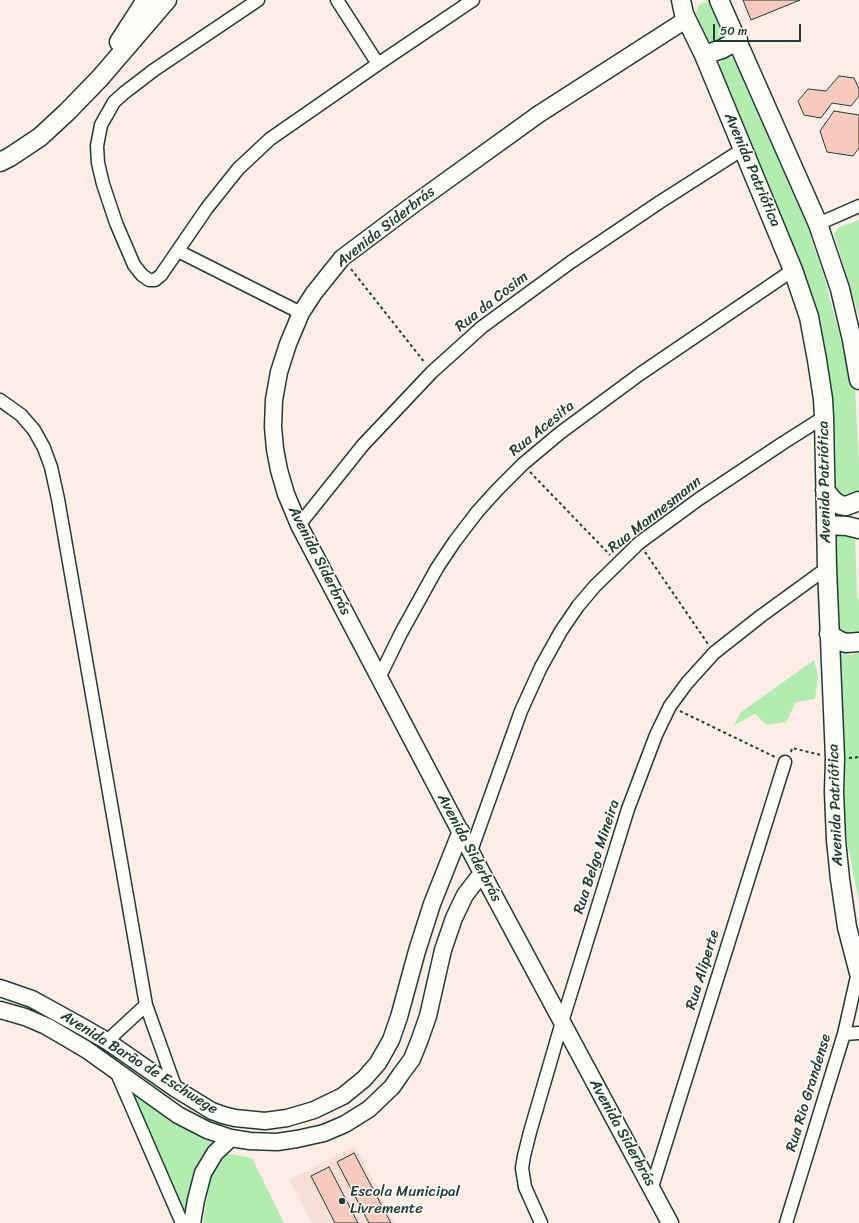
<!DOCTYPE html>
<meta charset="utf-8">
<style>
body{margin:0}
#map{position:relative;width:859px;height:1223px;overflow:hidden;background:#fcede6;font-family:Sriracha,sans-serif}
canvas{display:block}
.scale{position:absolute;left:713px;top:24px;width:88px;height:18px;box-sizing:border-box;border:2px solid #1f3d34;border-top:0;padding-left:5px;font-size:12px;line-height:14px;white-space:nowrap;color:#1f3d34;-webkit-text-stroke:3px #fdfcf7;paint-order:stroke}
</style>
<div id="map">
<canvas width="859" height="1223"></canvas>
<div class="scale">50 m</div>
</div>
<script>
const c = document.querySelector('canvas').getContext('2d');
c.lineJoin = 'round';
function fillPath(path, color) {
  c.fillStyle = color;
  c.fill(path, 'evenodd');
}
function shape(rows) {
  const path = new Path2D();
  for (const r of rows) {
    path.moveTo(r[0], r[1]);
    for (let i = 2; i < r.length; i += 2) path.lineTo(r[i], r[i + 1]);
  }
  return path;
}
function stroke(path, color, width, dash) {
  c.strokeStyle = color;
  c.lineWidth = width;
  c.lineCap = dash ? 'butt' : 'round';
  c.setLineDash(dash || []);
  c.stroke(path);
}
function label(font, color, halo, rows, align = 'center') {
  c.font = font + ' Sriracha,sans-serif';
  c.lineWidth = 3;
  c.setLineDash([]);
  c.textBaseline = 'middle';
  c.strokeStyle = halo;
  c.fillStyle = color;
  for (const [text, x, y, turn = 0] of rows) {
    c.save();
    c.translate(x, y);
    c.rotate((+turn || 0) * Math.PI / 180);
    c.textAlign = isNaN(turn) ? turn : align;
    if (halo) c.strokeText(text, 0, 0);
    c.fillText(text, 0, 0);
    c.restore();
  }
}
const built = shape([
 [355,1146,395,1223,312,1223,289,1180]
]);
const green = shape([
 [710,1,713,3,726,39,709,44,696,13,699,5,702,3],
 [727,57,731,57,737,59,814,233,811,238,823,273,841,341,851,351,855,388,859,463,859,491,856,494,849,497,841,495,836,489,835,428,829,415,826,389,718,68,721,61],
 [859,220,859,317,834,234,839,227],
 [835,533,855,533,857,595,859,601,859,632,855,634,847,634,843,632,840,629,837,614],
 [836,651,843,654,850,655,859,653,859,902,844,826],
 [814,660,818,676,815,699,796,702,786,722,767,725,755,714,734,725,740,713],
 [129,1087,199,1137,224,1143,214,1148,201,1159,187,1223],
 [225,1153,252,1158,284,1223,203,1223,212,1166]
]);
const building = shape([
 [743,0,800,0,751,20,743,0],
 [839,76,854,78,859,89,859,96,851,106,832,103,821,118,804,115,798,101,808,89,826,91,839,76],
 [834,111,859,115,859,148,853,156,827,152,820,131,834,111],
 [354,1153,391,1223,369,1223,337,1162,354,1153],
 [329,1167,358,1223,335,1223,311,1176,329,1167]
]);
const path = shape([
 [351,269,425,363],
 [530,472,610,555],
 [645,552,708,644],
 [680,711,775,757],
 [791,752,792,748,821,755],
 [849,758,859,757]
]);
const minor = shape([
 [258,0,154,70,124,93,114,102,101,125,97,146,98,163,103,184,116,223,134,265,142,275,149,280,155,280,161,275,207,208,238,169,270,139,378,64,473,0],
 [337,0,378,64],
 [818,224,859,206],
 [178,251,301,313],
 [0,400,21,415,34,430,44,448,51,467,58,499,146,1005],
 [299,525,363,445,432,372,482,327,571,262,660,202,743,149],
 [379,678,401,633,437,568,455,541,478,511,497,490,523,464,560,433,640,374,793,270],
 [471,851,521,711,541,667,561,631,578,606,595,586,639,543,699,499,783,443,824,417],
 [844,1034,859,1033],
 [107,1041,146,1005,176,1089],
 [116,1071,182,1223],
 [652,1187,785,762],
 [541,1223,525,1187,522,1168,524,1156,530,1132,562,1022,628,809,656,735,670,706,687,683,714,653,761,616,827,568],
 [786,1223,844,1034,858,972]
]);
const tertiary = shape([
 [0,988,32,999,81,1026,107,1041,176,1089,212,1111,223,1115,235,1118,265,1121,287,1118,314,1110,343,1096,364,1079,378,1063,391,1040,399,1017,417,951,432,904,461,831],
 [0,1010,25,1017,46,1026,65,1037,87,1050,178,1115,207,1130,231,1138,250,1141,277,1142,297,1139,324,1133,345,1124,369,1109,392,1087,401,1074,412,1059,420,1039,428,1016,443,950,454,918,465,895,482,873],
 [192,1223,196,1200,203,1173,215,1153,231,1138],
 [670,1223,482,873,299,525,286,494,279,470,275,449,273,427,274,400,279,372,288,344,301,313,314,293,342,258,414,204,539,114,687,19]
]);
const secondary = shape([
 [681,0,684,14,704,55,793,270,809,317,817,360,823,399,824,417,827,568,835,758,834,792,836,840,840,879,847,927,859,973],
 [719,0,818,224,840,289,852,340,859,380],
 [119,42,146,0],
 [704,55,722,49,738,40],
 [0,162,10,157,40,137,67,112,100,78,167,0],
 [825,490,833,500,840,505,846,506,859,501],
 [826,525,847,526,859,529],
 [829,634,840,641,846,643,859,642]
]);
const markers = [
 [342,1201,4,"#1f3d34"]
];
const streetNames = [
 ["Avenida Patriótica",752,170,67],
 ["Avenida Siderbrás",386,227,-38],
 ["Rua da Cosim",492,302,-38],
 ["Rua Acesita",542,429,-39],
 ["Avenida Patriótica",825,482,-91],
 ["Rua Mannesmann",655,515,-38],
 ["Avenida Siderbrás",319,561,63],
 ["Avenida Patriótica",836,805,-92],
 ["Avenida Siderbrás",469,848,62],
 ["Rua Belgo Mineira",597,857,-72],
 ["Rua Aliperte",703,970,-73],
 ["Avenida Barão de Eschwege",139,1063,32],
 ["Rua Rio Grandense",809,1093,-73],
 ["Avenida Siderbrás",622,1133,61]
];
const poiNames = [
 ["Escola Municipal",350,1192],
 ["Livremente",350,1209]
];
fillPath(built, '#f7dfd7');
fillPath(green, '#b2ecb1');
fillPath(building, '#f8c9bd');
stroke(building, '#1f3d34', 1);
stroke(minor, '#1f3d34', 15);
stroke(tertiary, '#1f3d34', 19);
stroke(secondary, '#1f3d34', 21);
stroke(path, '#1f3d34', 2, [3, 3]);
stroke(minor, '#fdfcf7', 12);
stroke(tertiary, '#fdfcf7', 16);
stroke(secondary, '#fdfcf7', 18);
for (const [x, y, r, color] of markers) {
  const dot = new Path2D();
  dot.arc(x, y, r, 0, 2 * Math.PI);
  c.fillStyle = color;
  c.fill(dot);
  stroke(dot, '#fdfcf7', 1.5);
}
label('15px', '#1f3d34', '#fdfcf7', streetNames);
label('15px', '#1f3d34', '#fdfcf7', poiNames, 'left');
</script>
